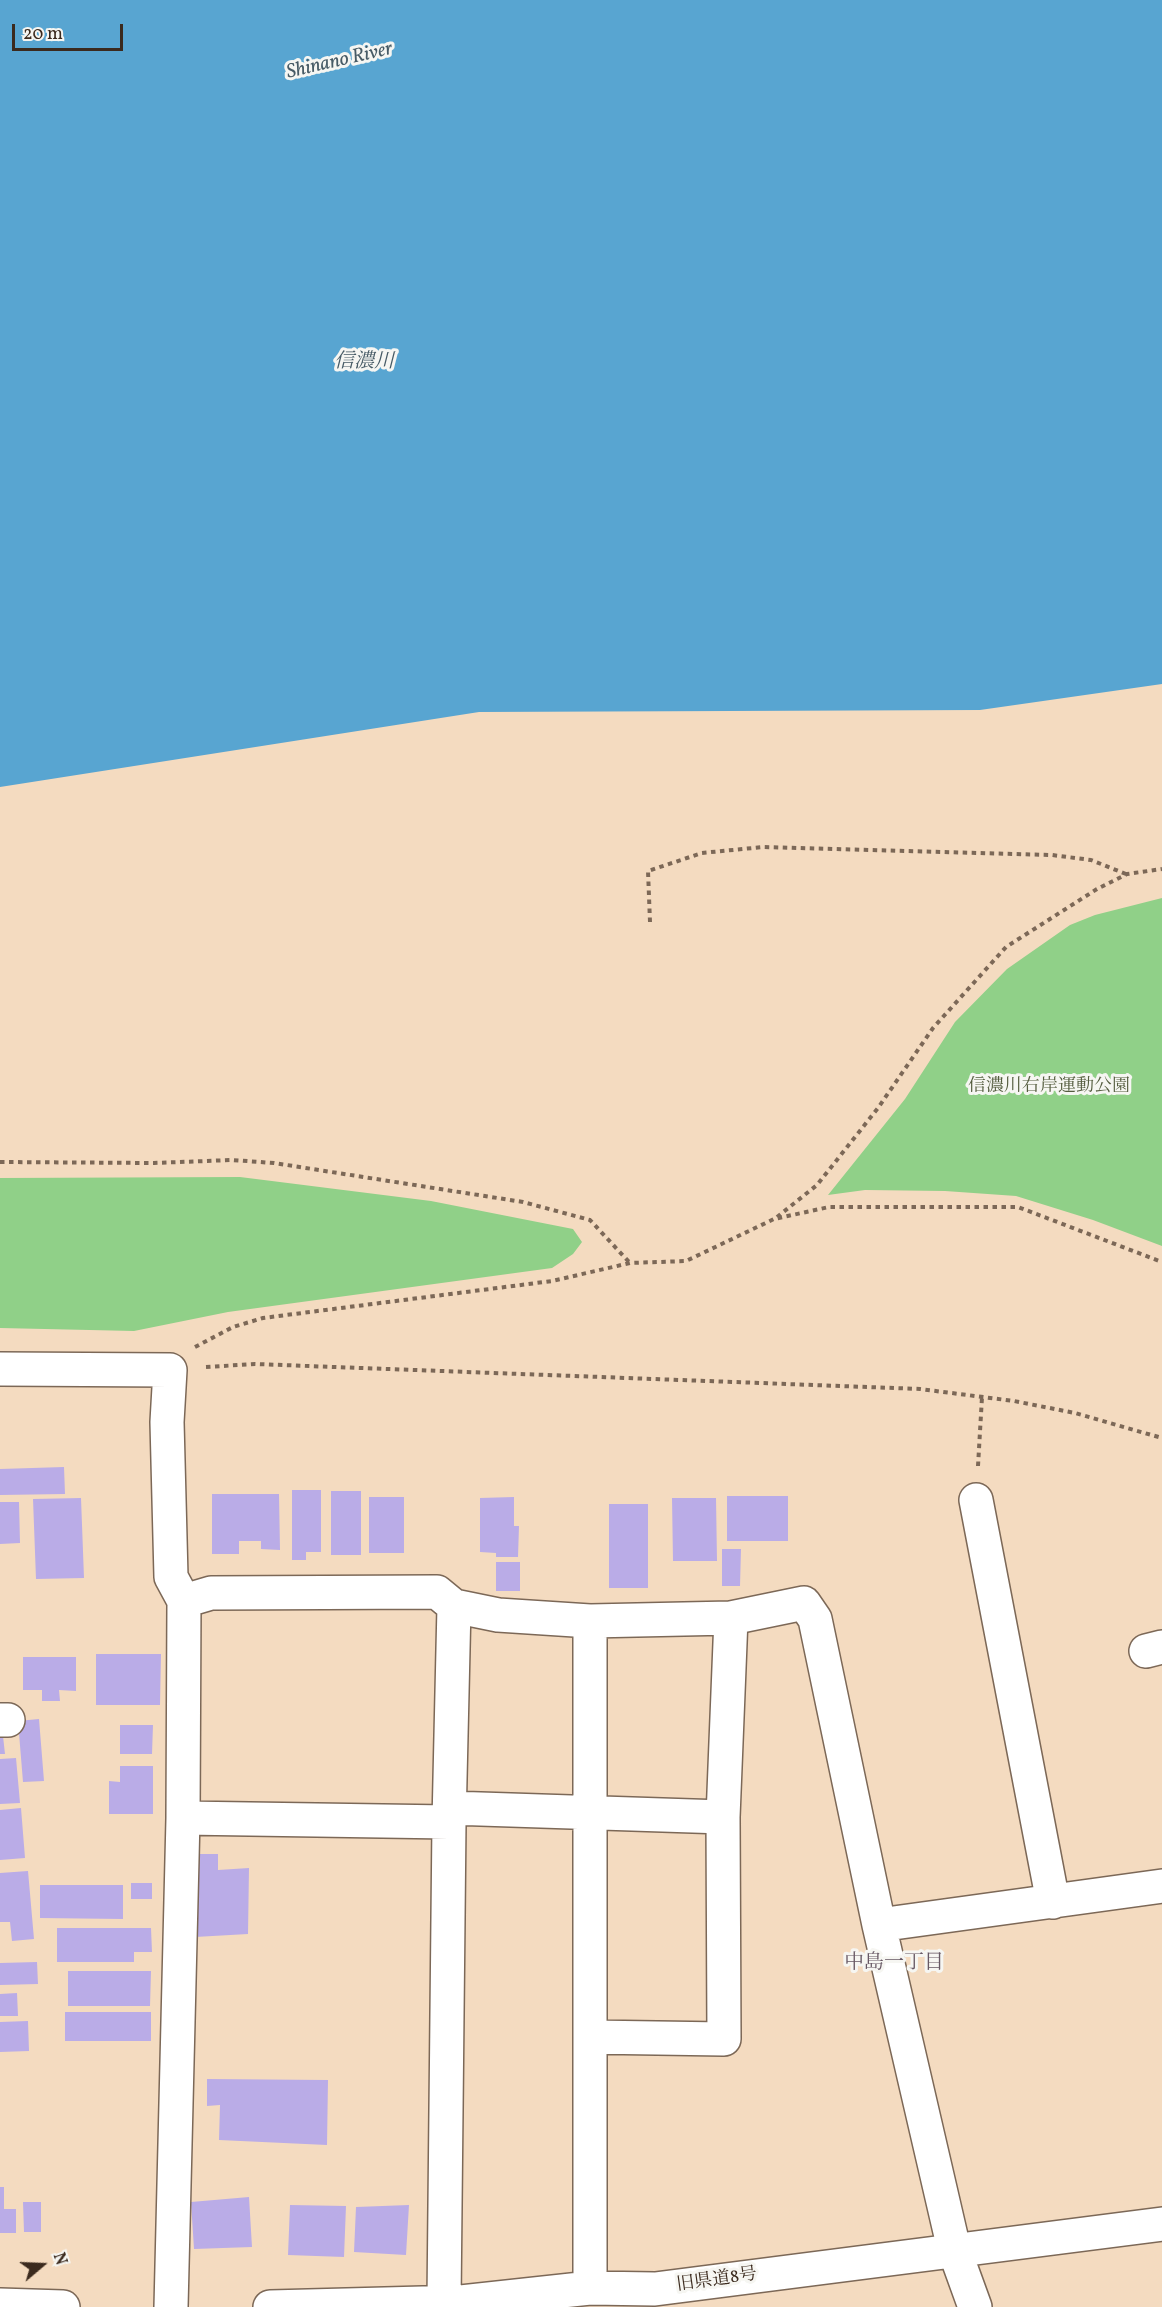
<!DOCTYPE html>
<meta charset="utf-8">
<style>
body{margin:0}
#map{position:relative;width:1162px;height:2307px;overflow:hidden;background:#f4dbc0;font-family:Vollkorn,serif}
canvas{display:block}
.north{position:absolute;left:12px;top:2235px;width:60px;height:60px;-webkit-text-stroke:4px #f6f6f2;paint-order:stroke;rotate:71deg;font-size:16px;font-weight:700;line-height:24px;text-align:center;color:#3b2a1e}
.north::after{content:'';display:block;margin:auto;width:21px;height:27px;background:#3b2a1e;clip-path:polygon(50% 0,100% 100%,50% 72%,0 100%)}
.scale{position:absolute;left:12px;top:24px;width:111px;height:27px;box-sizing:border-box;border:3px solid #3b2a1e;border-top:0;padding-left:8px;font-size:18px;line-height:21px;white-space:nowrap;color:#3b2a1e;-webkit-text-stroke:4px #f6f6f2;paint-order:stroke}
</style>
<div id="map">
<canvas width="1162" height="2307"></canvas>
<div class="north">N</div>
<div class="scale">20 m</div>
</div>
<script>
const c = document.querySelector('canvas').getContext('2d');
c.lineJoin = 'round';
function fillPath(path, color) {
  c.fillStyle = color;
  c.fill(path, 'evenodd');
}
function shape(rows) {
  const path = new Path2D();
  for (const r of rows) {
    path.moveTo(r[0], r[1]);
    for (let i = 2; i < r.length; i += 2) path.lineTo(r[i], r[i + 1]);
  }
  return path;
}
function stroke(path, color, width, dash) {
  c.strokeStyle = color;
  c.lineWidth = width;
  c.lineCap = dash ? 'butt' : 'round';
  c.setLineDash(dash || []);
  c.stroke(path);
}
function label(font, color, halo, rows, align = 'center') {
  c.font = font + ' Vollkorn,"Noto Serif JP",serif';
  c.lineWidth = 6;
  c.setLineDash([]);
  c.textBaseline = 'middle';
  c.strokeStyle = halo;
  c.fillStyle = color;
  for (const [text, x, y, turn = 0] of rows) {
    c.save();
    c.translate(x, y);
    c.rotate((+turn || 0) * Math.PI / 180);
    c.textAlign = isNaN(turn) ? turn : align;
    if (halo) c.strokeText(text, 0, 0);
    c.fillText(text, 0, 0);
    c.restore();
  }
}
const green = shape([
 [1162,898,1162,1246,1093,1220,1016,1196,945,1191,865,1190,828,1195,905,1099,955,1022,1007,969,1070,925,1095,915],
 [240,1177,431,1201,573,1229,582,1242,573,1254,552,1268,228,1312,134,1331,0,1328,0,1178]
]);
const water = shape([
 [0,0,1162,0,1162,684,980,710,479,712,0,787]
]);
const building = shape([
 [64,1467,65,1494,0,1495,0,1469],
 [292,1490,321,1490,321,1552,306,1552,306,1560,292,1560],
 [331,1491,361,1491,361,1555,331,1555],
 [212,1494,279,1494,280,1550,261,1549,261,1541,239,1541,239,1554,212,1554],
 [727,1496,788,1496,788,1541,727,1541],
 [369,1497,404,1497,404,1553,369,1553],
 [514,1497,514,1526,519,1526,518,1557,496,1557,496,1553,480,1552,480,1498],
 [81,1498,84,1578,36,1579,33,1499],
 [672,1498,716,1498,717,1561,673,1561],
 [0,1502,19,1502,20,1543,0,1544],
 [609,1504,648,1504,648,1588,609,1588],
 [722,1549,741,1549,740,1586,722,1586],
 [496,1562,520,1562,520,1591,496,1591],
 [96,1654,161,1654,160,1705,96,1705],
 [23,1657,76,1657,76,1691,59,1690,60,1701,42,1701,42,1690,23,1690],
 [39,1719,44,1781,23,1782,18,1721],
 [120,1725,153,1725,152,1754,120,1754],
 [0,1736,3,1736,5,1754,0,1754],
 [16,1758,20,1803,0,1804,0,1759],
 [120,1766,153,1766,153,1814,109,1814,109,1781,120,1782],
 [21,1808,25,1858,0,1860,0,1810],
 [193,1854,218,1854,218,1870,249,1868,248,1934,195,1937],
 [28,1871,34,1939,12,1941,10,1922,0,1922,0,1873],
 [131,1883,152,1883,152,1899,131,1899],
 [40,1885,123,1885,123,1919,40,1918],
 [57,1928,151,1928,152,1952,134,1952,134,1962,57,1962],
 [37,1962,38,1984,0,1985,0,1963],
 [68,1971,151,1971,150,2006,68,2006],
 [17,1993,18,2016,0,2016,0,1994],
 [65,2012,151,2012,151,2041,65,2041],
 [28,2021,29,2051,0,2052,0,2022],
 [207,2079,328,2080,327,2145,219,2140,220,2105,207,2106],
 [0,2187,4,2187,4,2209,16,2209,16,2233,0,2233],
 [249,2197,252,2247,194,2249,191,2202],
 [23,2202,41,2202,41,2232,24,2232],
 [290,2205,346,2206,344,2257,288,2255],
 [409,2205,406,2255,354,2252,356,2207]
]);
const path = shape([
 [650,922,648,871,702,853,763,847,1052,855,1091,860,1126,874],
 [0,1162,154,1163,232,1160,274,1163,523,1202,590,1220,629,1262],
 [777,1217,817,1185,878,1108,933,1028,1006,947,1097,889,1127,874,1162,869],
 [195,1347,233,1327,263,1318,552,1281,630,1263,686,1261,774,1219,829,1207,1018,1207,1162,1262],
 [206,1367,255,1364,920,1389,1014,1401,1075,1413,1162,1438],
 [978,1466,982,1397]
]);
const minor = shape([
 [0,1369,170,1370,167,1422,171,1577,184,1601,183,1818,171,2307],
 [976,1500,1053,1902],
 [184,1601,211,1593,437,1592,454,1606,449,1822,444,2302],
 [454,1606,498,1615,590,1621,731,1618,804,1603,815,1619,879,1925,954,2249,975,2307],
 [1146,1651,1162,1647],
 [0,1720,8,1720],
 [450,1808,723,1817],
 [183,1818,449,1822],
 [879,1925,1162,1886],
 [590,2037,724,2039,723,1817,731,1618],
 [590,2288,590,1621],
 [0,2305,63,2307],
 [270,2307,461,2302,590,2288,655,2289,1162,2224]
]);
const parkNames = [
 ["信濃川右岸運動公園",1049,1088]
];
const streetNames = [
 ["旧県道8号",717,2281,-8]
];
const waterNames = [
 ["Shinano River",340,62,-13],
 ["信濃川",364,363]
];
const neighbourhoodNames = [
 ["中島一丁目",894,1964]
];
fillPath(green, '#90d088');
fillPath(water, '#58a5d1');
fillPath(building, '#baace7');
stroke(minor, '#7c6857', 36);
stroke(path, '#7c6857', 4, [4.5, 4.5]);
stroke(minor, '#fff', 33);
label('18px', '#545c3e', '#f6f6f2', parkNames);
label('18px', '#3b2a1e', '#f6f6f2', streetNames);
label('italic 20px', '#475b66', '#f6f6f2', waterNames);
label('20px', '#675864', '#f6f6f2', neighbourhoodNames);
</script>
